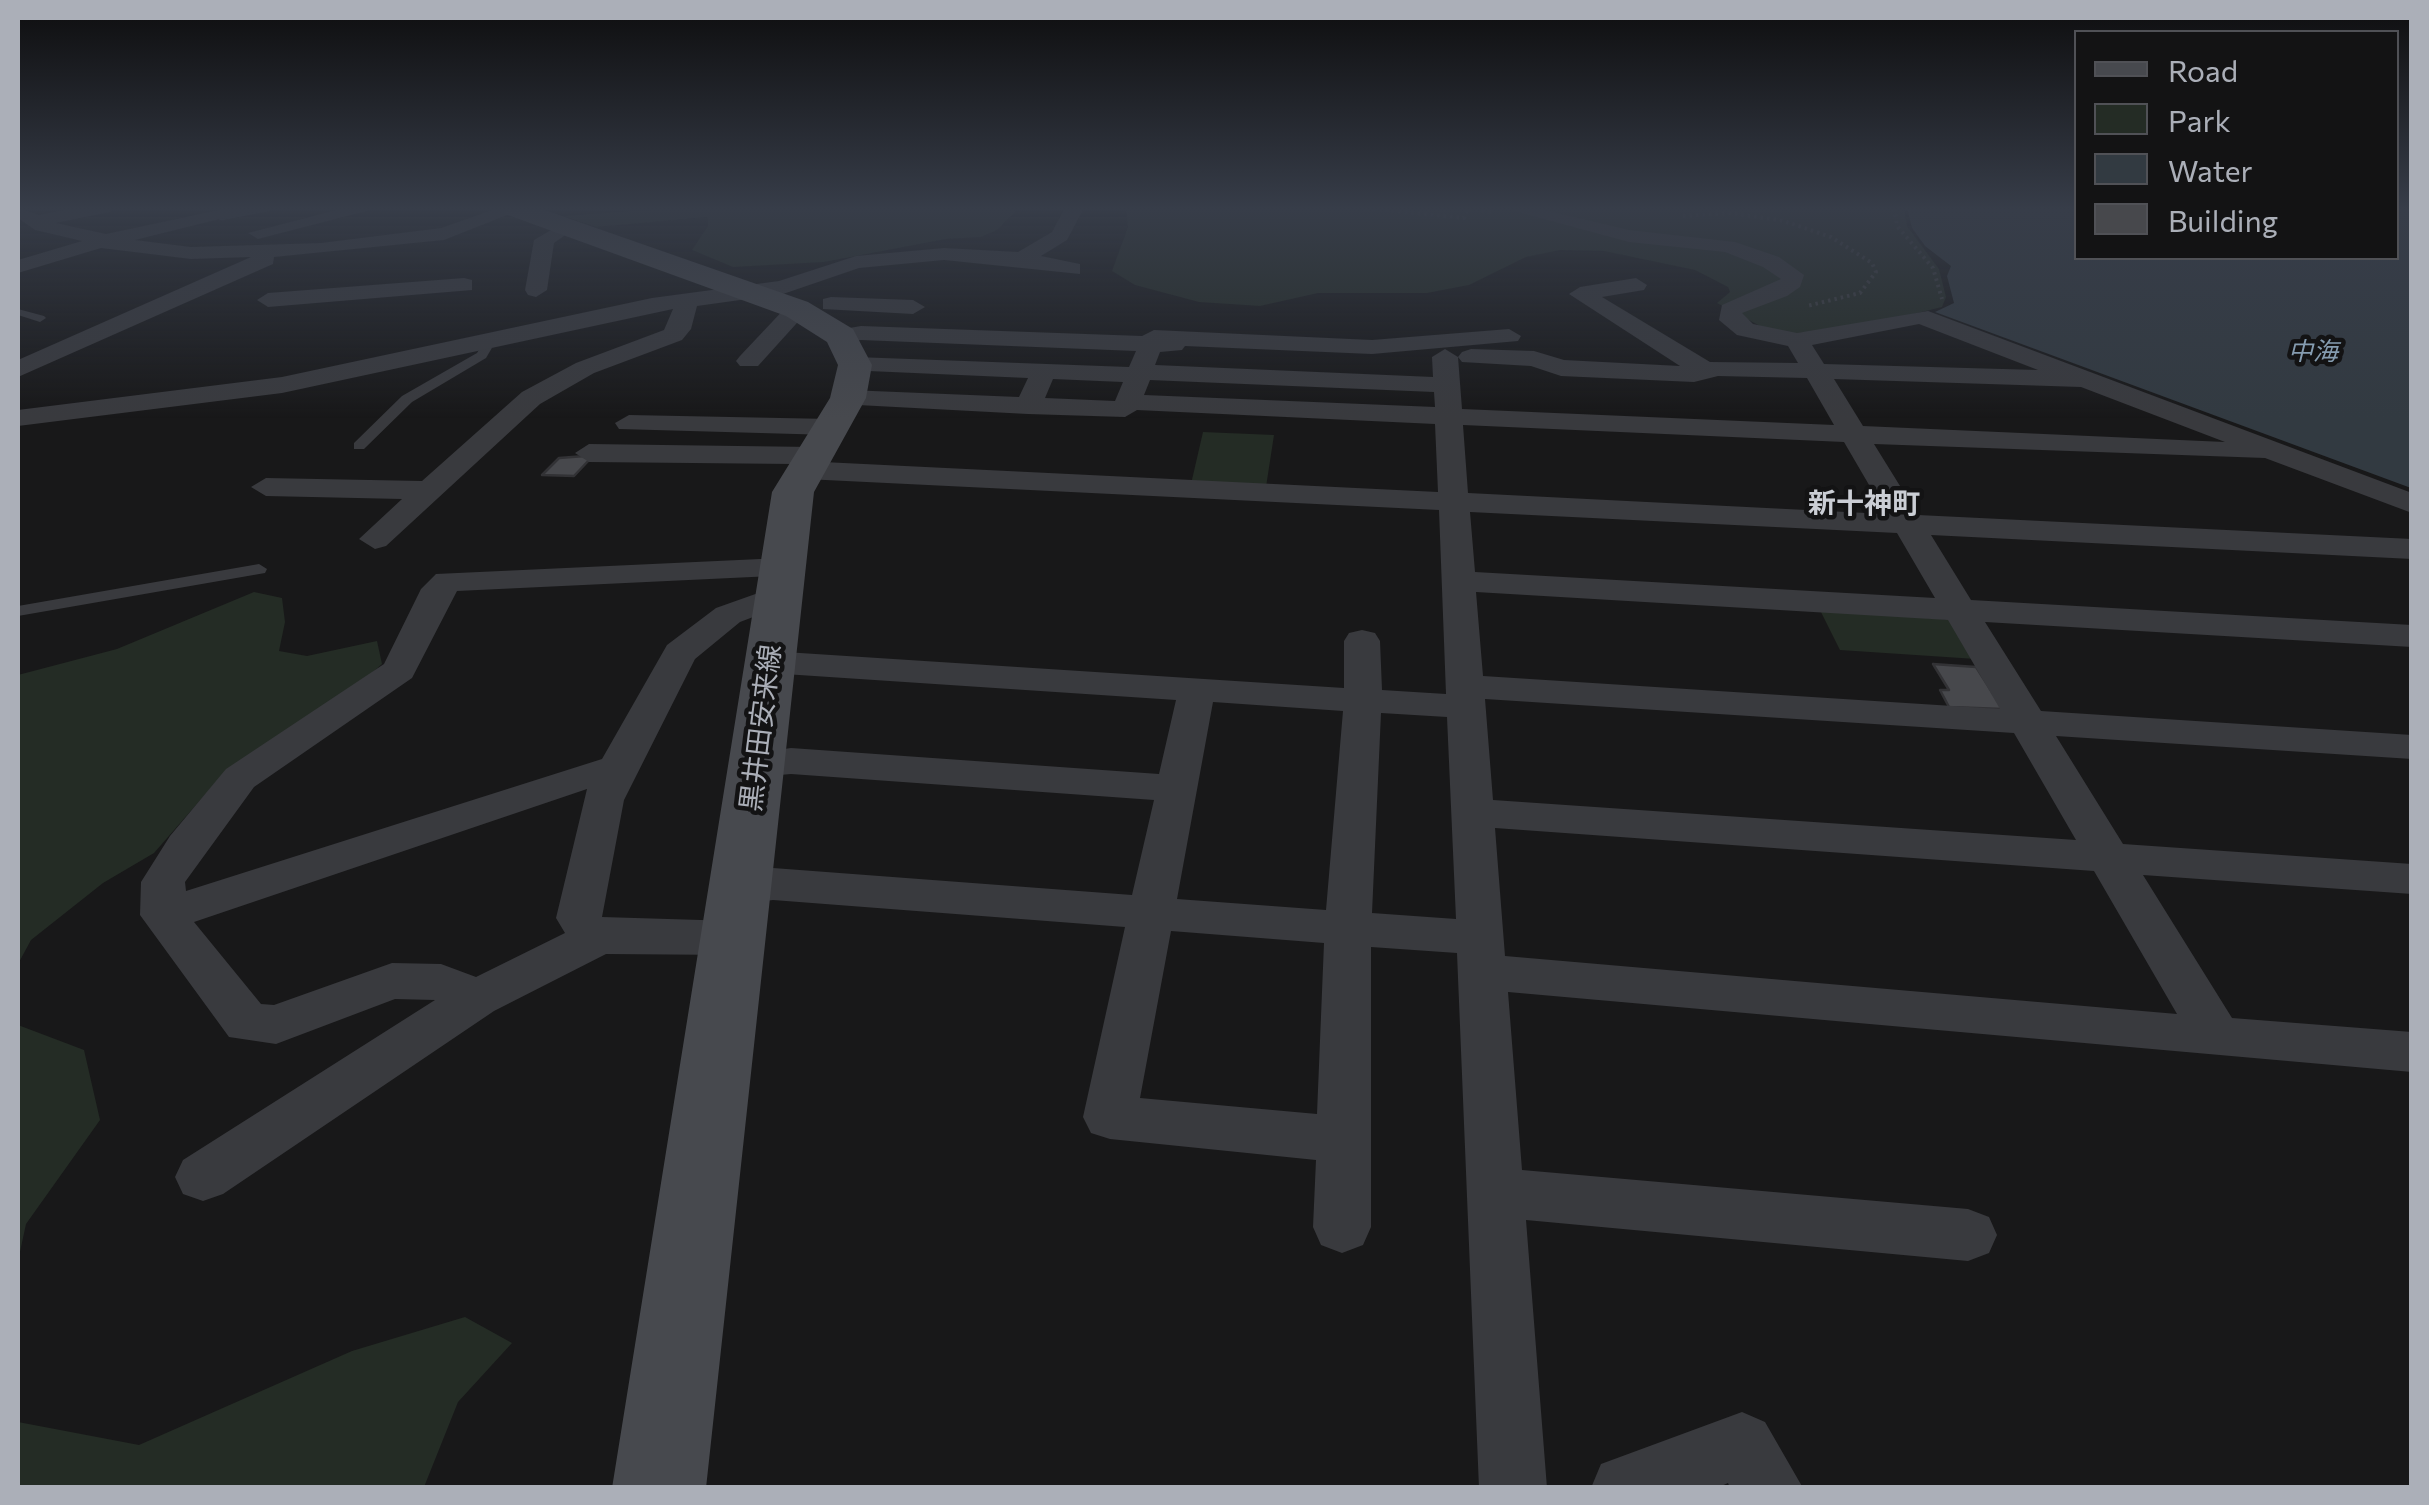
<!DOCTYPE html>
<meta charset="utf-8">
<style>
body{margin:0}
#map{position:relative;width:2429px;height:1505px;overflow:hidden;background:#181819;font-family:Commissioner,sans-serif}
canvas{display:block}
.frame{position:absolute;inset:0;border:20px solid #abafb8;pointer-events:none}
.legend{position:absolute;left:2074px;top:30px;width:325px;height:230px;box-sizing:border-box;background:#131314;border:2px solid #505156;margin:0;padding:12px 18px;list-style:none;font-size:30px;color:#abafb8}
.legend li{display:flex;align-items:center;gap:20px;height:50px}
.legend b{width:50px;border:2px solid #505156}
</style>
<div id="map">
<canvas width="2429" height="1505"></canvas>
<div class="frame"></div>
<ul class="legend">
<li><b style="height:12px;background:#47494e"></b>Road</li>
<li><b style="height:28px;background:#242c25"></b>Park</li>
<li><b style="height:28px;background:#323a41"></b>Water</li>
<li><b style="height:28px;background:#47484c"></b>Building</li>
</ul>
</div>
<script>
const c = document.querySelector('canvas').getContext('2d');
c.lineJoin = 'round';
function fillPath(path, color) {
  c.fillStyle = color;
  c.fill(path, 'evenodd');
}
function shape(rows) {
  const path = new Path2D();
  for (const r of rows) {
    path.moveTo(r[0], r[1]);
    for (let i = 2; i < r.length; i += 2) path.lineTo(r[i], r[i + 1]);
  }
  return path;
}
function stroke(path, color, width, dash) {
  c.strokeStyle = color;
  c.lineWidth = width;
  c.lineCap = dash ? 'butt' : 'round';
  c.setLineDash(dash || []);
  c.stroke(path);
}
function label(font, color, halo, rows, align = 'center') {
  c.font = font + ' Commissioner,"Noto Sans JP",sans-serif';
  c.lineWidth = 9;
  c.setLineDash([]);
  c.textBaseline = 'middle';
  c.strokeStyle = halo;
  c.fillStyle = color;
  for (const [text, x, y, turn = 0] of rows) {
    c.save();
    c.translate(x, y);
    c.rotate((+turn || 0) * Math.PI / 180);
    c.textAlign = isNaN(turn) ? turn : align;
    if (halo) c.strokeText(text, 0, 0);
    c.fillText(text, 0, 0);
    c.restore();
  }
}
const green = shape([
 [679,208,1019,208,997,230,981,237,946,239,824,262,733,267,692,250,708,226,708,217,596,227,563,216],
 [1126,208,1904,208,1907,226,1939,269,1946,297,1942,307,1844,331,1775,334,1717,303,1730,292,1728,287,1695,270,1604,251,1560,250,1526,257,1469,285,1427,293,1318,293,1260,306,1199,302,1135,285,1112,271,1128,227],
 [1203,432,1274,435,1266,487,1191,484],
 [254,592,282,598,285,622,279,651,307,656,377,641,382,664,333,707,224,773,154,853,103,883,31,940,18,964,18,675,117,649],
 [1820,610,1953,620,1976,659,1840,650],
 [18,1025,84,1050,100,1120,26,1224,18,1261],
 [465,1317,512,1343,458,1402,424,1487,18,1487,18,1422,139,1445,352,1351]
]);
const water = shape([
 [1907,208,2076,208,2076,258,2396,258,2397,208,2411,208,2411,488,1935,312,1954,303,1947,276,1951,266,1925,246,1912,228]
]);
const stream = shape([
 [221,218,271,208]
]);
const building = shape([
 [585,456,590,459,574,476,542,475,559,458,585,456],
 [1933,664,1976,667,2003,709,1949,707,1940,690,1949,690,1933,664]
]);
const path = shape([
 [1366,208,1464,218,1468,208,1492,212],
 [1894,208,1897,226,1933,268,1942,299],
 [1683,216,1731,213,1784,221,1831,237,1872,263,1876,272,1860,293,1807,306]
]);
const service = shape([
 [18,309,44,316,46,318,40,322,18,315,18,309],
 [486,338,496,341,486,358,412,402,364,449,354,449,354,443,402,396,477,353,486,338],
 [259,564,267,569,265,573,18,616,18,606,259,564]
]);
const minor = shape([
 [18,208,39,215,75,208,112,208,110,212,56,223,106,234,228,208,264,208,135,240,191,247,321,243,441,228,498,208,525,208,444,240,274,257,273,264,18,377,18,360,251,257,191,259,101,248,18,273,18,260,82,241,35,230,18,218,18,208],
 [344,208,378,208,258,239,248,233,344,208],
 [1065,208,1084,208,1067,240,1041,256,1080,264,1080,274,944,260,859,268,783,294,697,306,691,329,682,340,594,373,540,404,386,546,375,549,359,539,402,499,266,496,251,487,266,478,422,481,522,392,576,363,664,330,673,309,282,393,18,426,18,410,282,377,652,298,779,281,856,256,944,248,1018,252,1052,232,1065,208],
 [1503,208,1536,208,1629,230,1735,242,1779,257,1804,275,1800,287,1787,296,1742,313,1753,324,1797,333,1928,311,2412,493,2412,513,2265,458,1874,444,1918,515,2412,539,2412,559,1931,535,1971,600,2412,625,2412,647,1985,622,2041,711,2412,735,2412,759,2056,736,2123,844,2412,864,2412,894,2143,875,2232,1018,2412,1032,2412,1072,1508,992,1522,1170,1968,1209,1989,1217,1997,1235,1989,1253,1968,1261,1526,1220,1547,1488,1479,1488,1457,953,1371,947,1371,1227,1363,1245,1342,1253,1321,1245,1313,1227,1316,1160,1110,1139,1091,1133,1083,1117,1125,927,773,900,742,904,726,899,719,888,726,877,773,868,1132,895,1154,800,791,774,757,777,743,773,737,764,743,755,791,748,1159,774,1176,700,769,673,756,670,751,662,756,654,769,651,1344,688,1344,641,1349,633,1362,630,1375,633,1380,641,1382,690,1446,694,1439,510,805,479,795,476,790,470,794,464,589,462,575,453,589,444,813,447,823,450,827,456,823,462,1438,492,1435,424,1137,410,1125,417,1028,414,839,404,835,398,848,390,1019,397,1028,378,846,370,842,365,846,360,855,357,1129,367,1136,351,861,340,841,343,829,336,832,331,861,326,1142,336,1154,330,1372,340,1509,329,1521,336,1518,341,1372,354,1185,346,1182,350,1160,352,1155,365,1433,377,1432,357,1445,349,1458,357,1462,409,1834,425,1807,378,1718,376,1694,382,1561,376,1531,366,1462,362,1458,357,1462,352,1471,349,1534,351,1564,360,1680,366,1569,294,1580,287,1636,278,1647,285,1644,290,1602,297,1710,362,1798,363,1788,346,1737,335,1719,320,1722,305,1781,279,1763,267,1725,252,1629,242,1503,208],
 [1919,324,2038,370,1824,364,1812,345,1919,324],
 [1053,379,1123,382,1115,401,1045,398,1053,379],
 [1834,379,2081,387,2225,442,1863,426,1834,379],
 [1150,380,1434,392,1435,407,1144,395,1150,380],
 [1463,425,1844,442,1886,514,1468,493,1463,425],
 [1470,512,1897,533,1935,598,1475,572,1470,512],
 [1476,592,1948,620,2000,709,1483,676,1476,592],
 [1485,699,2014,733,2076,840,1493,800,1485,699],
 [1213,702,1343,711,1326,910,1177,899,1213,702],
 [1381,713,1447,717,1456,919,1372,913,1381,713],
 [1495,828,2094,871,2177,1014,1505,956,1495,828],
 [1171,931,1324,943,1317,1114,1140,1098,1171,931],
 [568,220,578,226,554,243,547,290,536,297,528,295,525,290,534,240,568,220],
 [464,278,472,280,472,290,268,307,257,300,268,293,464,278],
 [831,297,913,300,925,307,913,314,823,309,823,299,831,297],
 [797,302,809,309,805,314,758,366,740,366,736,361,740,356,789,304,797,302],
 [629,415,831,419,845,427,831,435,619,429,615,423,629,415],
 [782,558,794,561,799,568,794,575,457,591,412,678,254,787,185,882,186,891,602,759,667,645,716,608,778,586,790,589,795,596,790,603,740,622,695,659,624,800,602,917,734,921,751,926,758,938,751,950,734,955,606,954,494,1011,223,1194,203,1201,183,1194,175,1177,183,1160,435,1000,395,999,276,1044,229,1037,140,915,141,882,170,836,226,769,384,664,421,589,436,574,782,558],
 [587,789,556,918,565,933,476,977,441,964,392,963,274,1005,261,1004,194,922,587,789],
 [1742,1412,1765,1422,1803,1488,1730,1488,1728,1483,1717,1488,1591,1488,1601,1464,1742,1412]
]);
const secondary = shape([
 [501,208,539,208,808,302,853,329,872,365,866,398,814,492,706,1488,612,1488,772,492,830,398,838,365,827,342,786,316,505,214,501,208]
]);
const farWaternames = [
 ["中海",2313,352]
];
const farQuarternames = [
 ["新十神町",1864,504]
];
const streetNames = [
 ["黒井田安来線",761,728,-83]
];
fillPath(green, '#242c25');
fillPath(water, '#323a41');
stroke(stream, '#323a41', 5);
fillPath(building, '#47484c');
stroke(building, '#323235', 2.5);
stroke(path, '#3f4145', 4, [2.5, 4]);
fillPath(service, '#393a3e');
fillPath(minor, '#393a3e');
fillPath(secondary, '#47494e');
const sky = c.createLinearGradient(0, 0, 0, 418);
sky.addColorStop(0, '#0d0d0e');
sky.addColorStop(0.5, '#373d49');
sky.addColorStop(1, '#373d4900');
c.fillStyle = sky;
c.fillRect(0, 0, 2429, 418);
label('italic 25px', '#859cb0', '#131314', farWaternames);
label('bold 28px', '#cbced5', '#131314', farQuarternames);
label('28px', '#abafb8', '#131314', streetNames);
</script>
